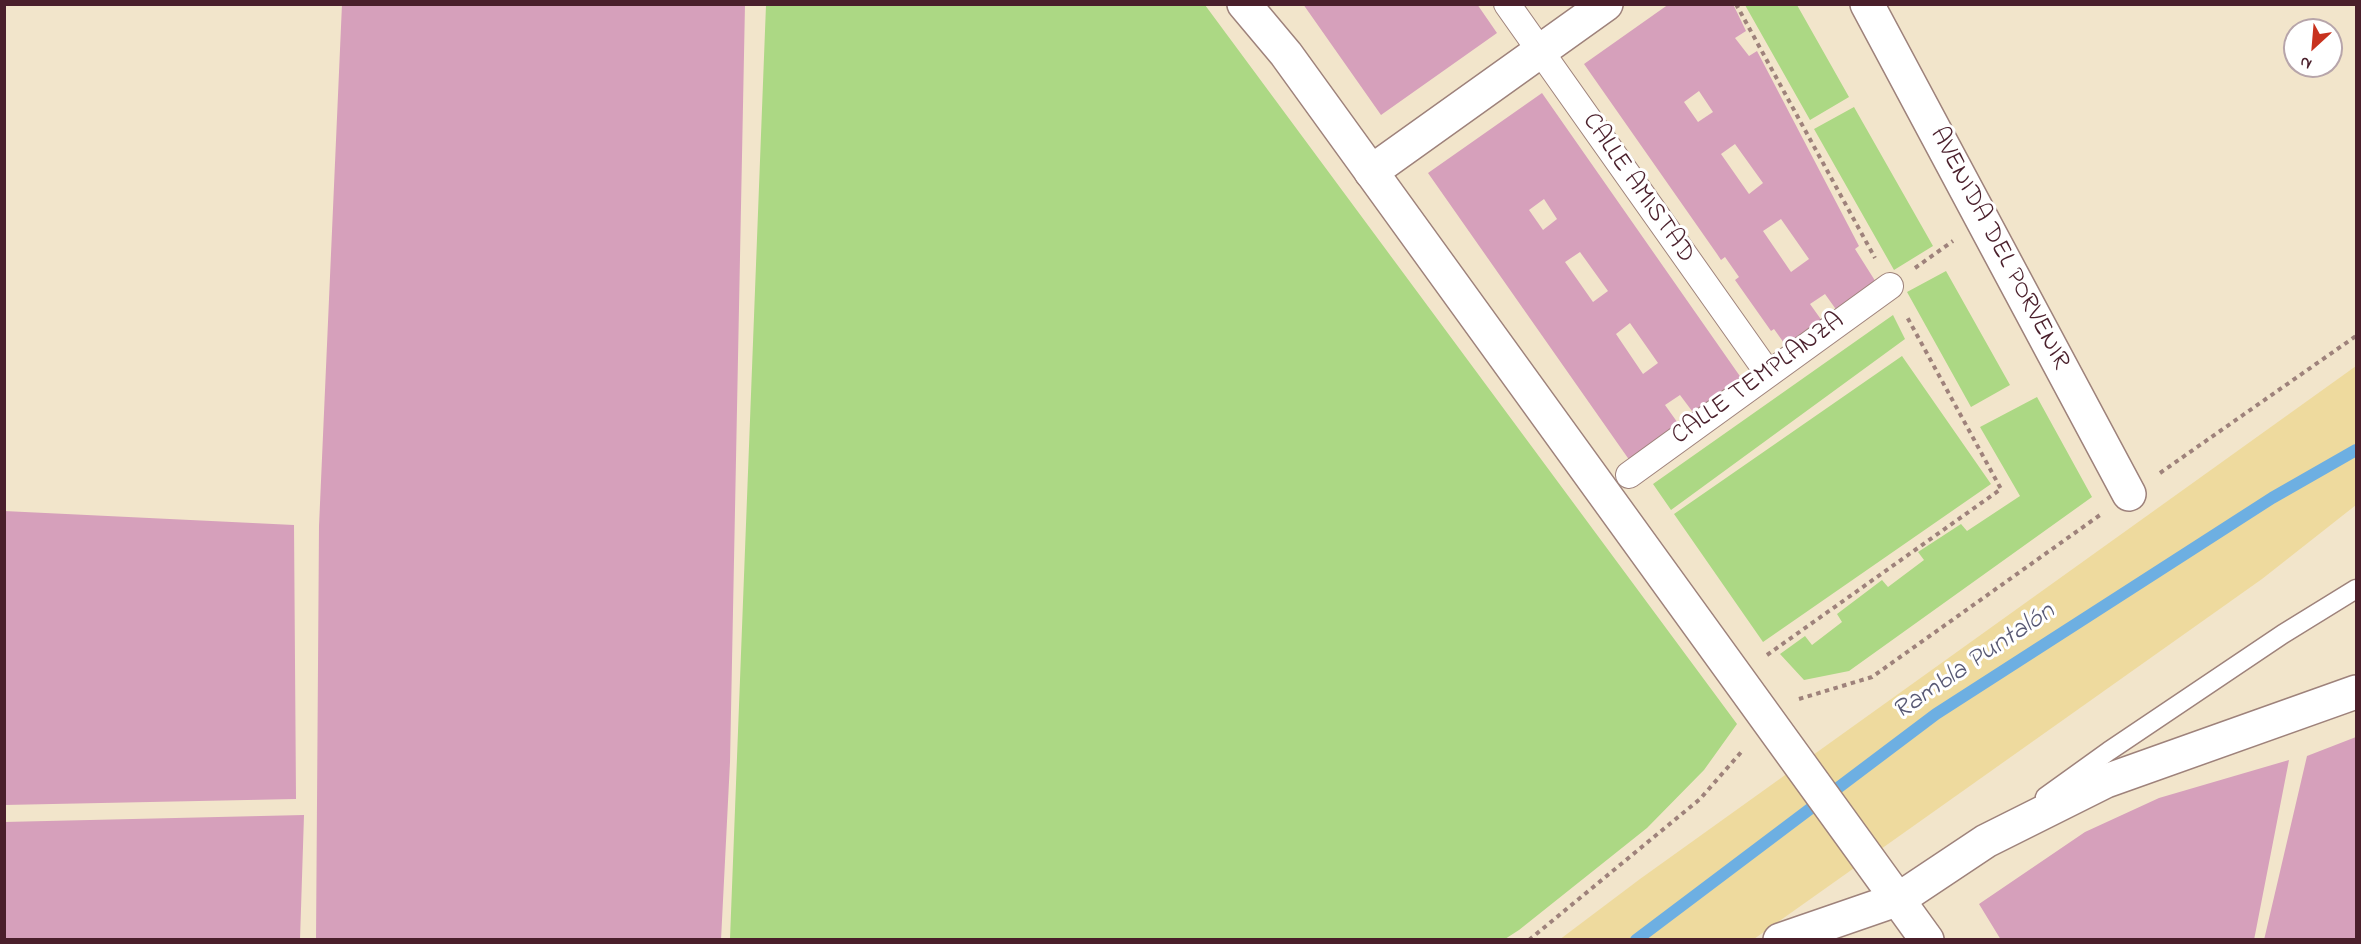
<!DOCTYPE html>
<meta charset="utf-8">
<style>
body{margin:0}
#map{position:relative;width:2361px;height:944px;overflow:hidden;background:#f2e5cb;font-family:"Indie Flower",sans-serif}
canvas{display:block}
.frame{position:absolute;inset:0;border:6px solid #4a1f2b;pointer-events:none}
.north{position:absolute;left:2283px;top:18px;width:60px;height:60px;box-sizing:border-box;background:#fff;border:2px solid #b7a5aa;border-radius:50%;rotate:206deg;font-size:16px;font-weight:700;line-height:24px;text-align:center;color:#4a1f2b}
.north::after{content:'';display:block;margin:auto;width:21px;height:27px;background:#c8321e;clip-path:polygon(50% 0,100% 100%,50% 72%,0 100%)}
</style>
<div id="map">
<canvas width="2361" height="944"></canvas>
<div class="frame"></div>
<div class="north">N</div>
</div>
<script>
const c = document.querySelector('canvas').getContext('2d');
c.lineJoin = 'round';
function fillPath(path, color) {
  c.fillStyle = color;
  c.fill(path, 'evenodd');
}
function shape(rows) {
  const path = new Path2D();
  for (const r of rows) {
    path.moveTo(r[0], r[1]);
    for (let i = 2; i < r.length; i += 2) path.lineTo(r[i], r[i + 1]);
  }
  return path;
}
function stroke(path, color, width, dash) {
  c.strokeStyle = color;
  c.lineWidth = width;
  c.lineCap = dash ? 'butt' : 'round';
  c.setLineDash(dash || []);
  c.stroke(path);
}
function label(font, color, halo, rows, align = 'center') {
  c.font = font + ' "Indie Flower",sans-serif';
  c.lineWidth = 6;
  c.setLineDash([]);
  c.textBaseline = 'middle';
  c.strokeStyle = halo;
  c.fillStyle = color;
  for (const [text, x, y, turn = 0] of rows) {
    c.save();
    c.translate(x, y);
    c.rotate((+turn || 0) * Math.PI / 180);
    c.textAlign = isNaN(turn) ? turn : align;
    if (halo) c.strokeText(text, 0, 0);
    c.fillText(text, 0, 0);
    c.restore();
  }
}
const green = shape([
 [766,5,1205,5,1737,724,1704,770,1647,828,1519,930,1505,939,730,939],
 [1745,5,1797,5,1849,97,1810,120],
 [1854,107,1933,246,1894,270,1814,129],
 [1946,271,2010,385,1971,407,1907,292],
 [1893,315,1905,339,1671,510,1653,484],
 [1902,356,1991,484,1763,642,1674,514],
 [2037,397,2092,497,1849,671,1804,680,1780,654,1805,636,1812,645,1842,622,1837,614,1882,580,1888,587,1924,560,1918,552,1961,524,1967,531,2020,496,1980,427]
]);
const sand = shape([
 [2356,366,2356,505,2262,579,1754,939,1559,940,1640,879]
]);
const stream = shape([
 [1636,940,1936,714,2272,498,2356,450]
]);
const building = shape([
 [342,4,745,4,730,762,721,940,316,940,319,526],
 [1303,4,1477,4,1497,33,1381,115],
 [1669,4,1733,4,1746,31,1735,38,1749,56,1757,51,1859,246,1855,249,1879,287,1840,315,1825,294,1810,304,1825,325,1789,350,1774,329,1771,331,1735,280,1739,277,1725,257,1721,260,1717,254,1584,64],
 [1699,91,1713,112,1698,122,1684,102],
 [1735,144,1763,183,1749,194,1721,154],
 [1781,219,1809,259,1791,272,1763,231],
 [1542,93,1744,382,1695,415,1680,395,1665,405,1680,426,1630,461,1428,173],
 [1544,199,1557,219,1543,230,1529,210],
 [1580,252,1608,291,1593,302,1565,262],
 [1630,323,1658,363,1643,374,1616,334],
 [4,511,294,525,296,799,4,805],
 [2356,737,2356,940,2264,940,2307,756],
 [2289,760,2254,940,2001,940,1979,904,2085,832,2159,798],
 [304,815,300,940,4,940,4,822]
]);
const path = shape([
 [1736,4,1875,258],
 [1915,268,1953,241],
 [2160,473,2356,336],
 [1767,655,2001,489,1906,315],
 [1799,699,1872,677,2100,515],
 [1529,940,1700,799,1743,750]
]);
const service = shape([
 [2045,797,2109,751,2283,634,2356,589]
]);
const pedestrian = shape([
 [1507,4,1768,373],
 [1629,475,1890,286]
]);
const minor = shape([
 [1867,4,2129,494],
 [1371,172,1606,4],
 [1780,940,1899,899,1986,841,2106,781,2356,692]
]);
const tertiary = shape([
 [1244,4,1286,54,1927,940]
]);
const streetNames = [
 ["CALLE AMISTAD",1637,189,55],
 ["AVENIDA DEL PORVENIR",1998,249,62],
 ["CALLE TEMPLANZA",1759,380,-36]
];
const waterNames = [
 ["Rambla Puntalón",1975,663,-34]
];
fillPath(green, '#acd884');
fillPath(sand, '#eeda9e');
stroke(stream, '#6dafe2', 12);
fillPath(building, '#d6a0bb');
stroke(service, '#9e827b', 21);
stroke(pedestrian, '#9e827b', 28);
stroke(minor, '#9e827b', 36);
stroke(tertiary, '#9e827b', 36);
stroke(path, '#9e827b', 4, [4.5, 4.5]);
stroke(service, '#fff', 18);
stroke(pedestrian, '#fff', 26);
stroke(minor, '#fff', 33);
stroke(tertiary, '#fff', 33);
label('26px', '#4a1f2b', '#fff', streetNames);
label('italic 27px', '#585974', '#fff', waterNames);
</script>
